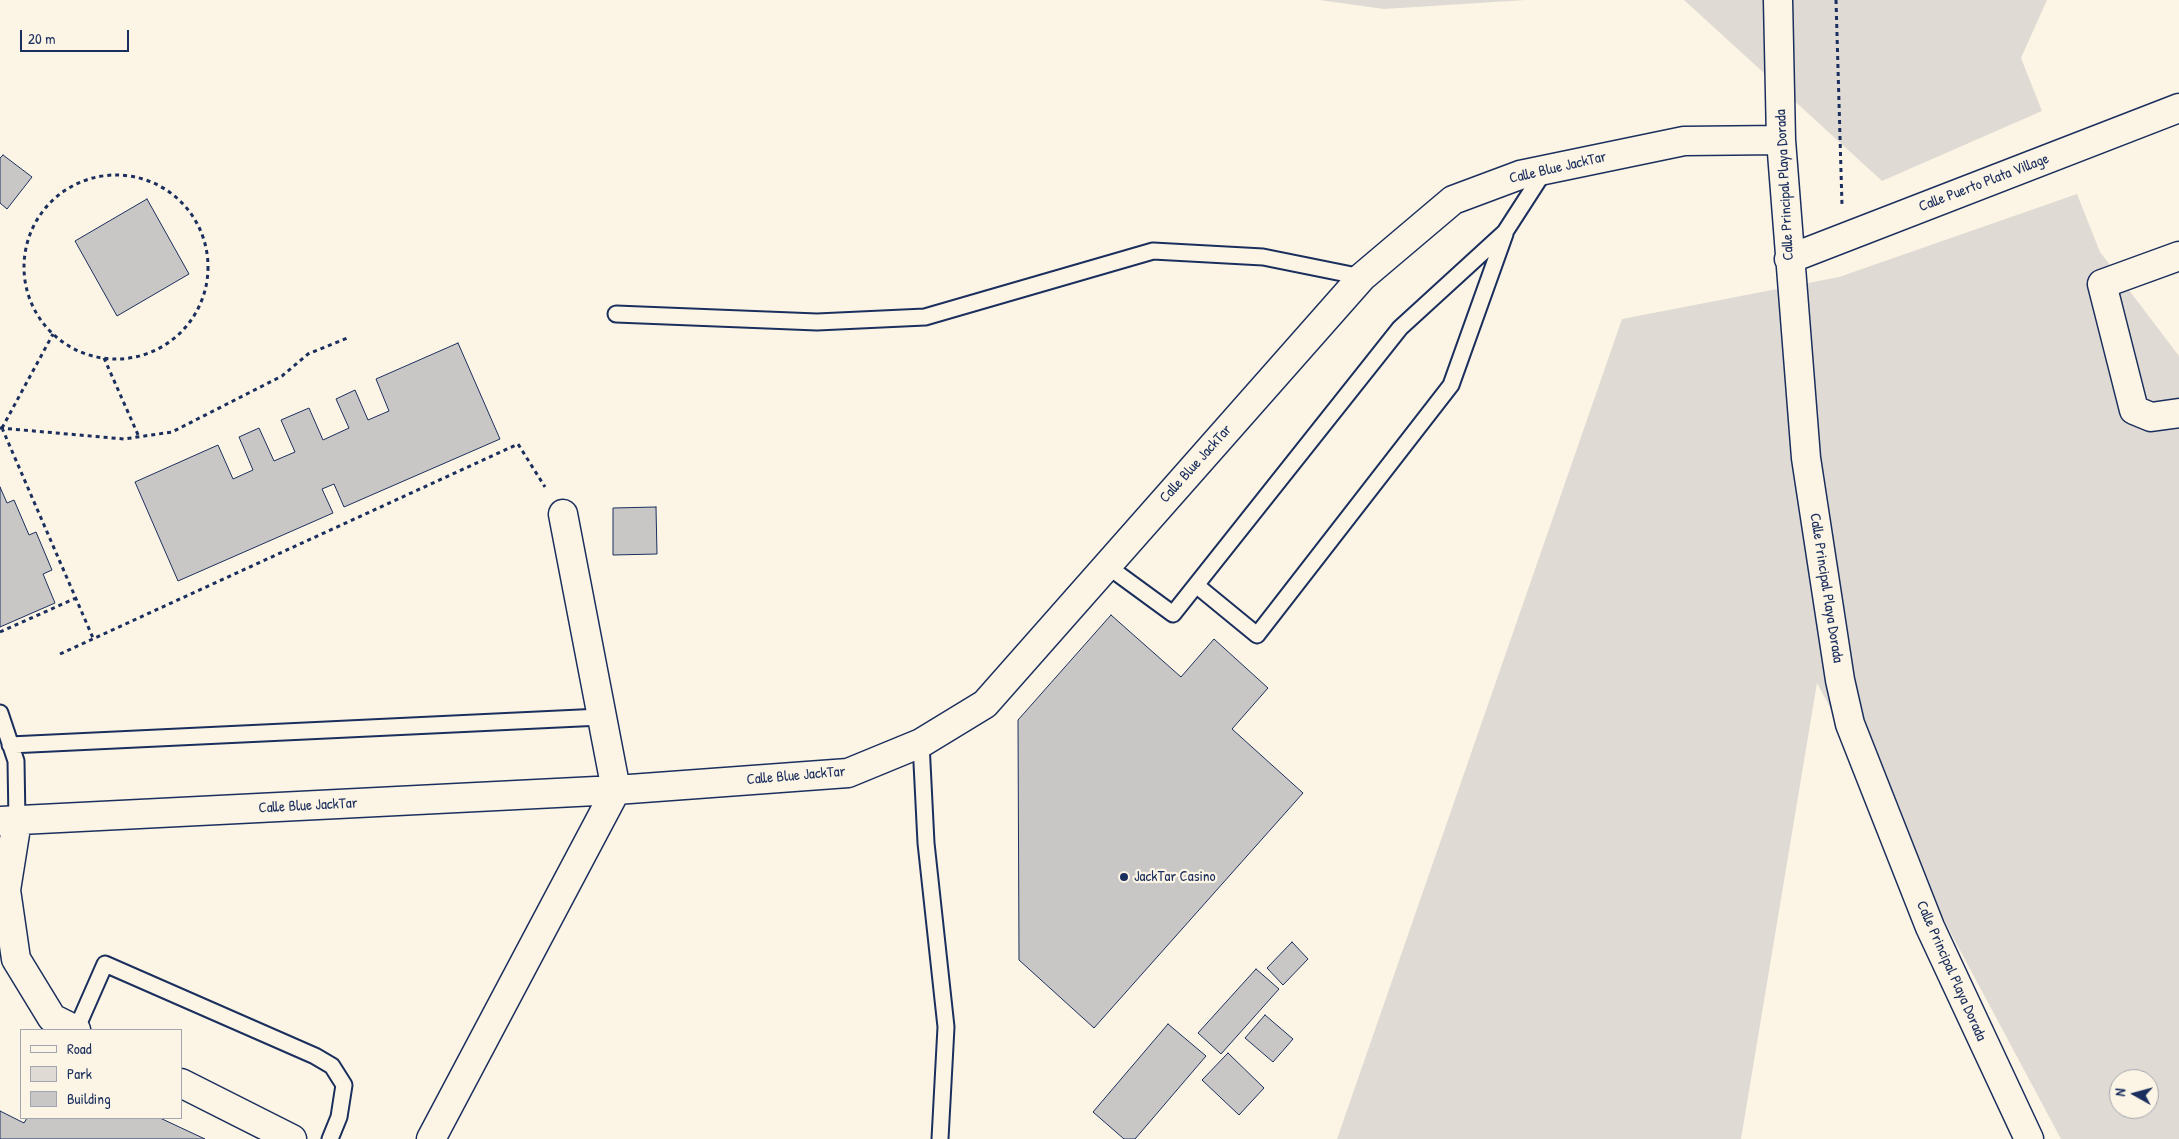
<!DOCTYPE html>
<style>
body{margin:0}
#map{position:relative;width:2179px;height:1139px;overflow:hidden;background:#fcf5e5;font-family:"Patrick Hand",sans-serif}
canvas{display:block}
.legend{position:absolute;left:20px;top:1029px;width:162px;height:90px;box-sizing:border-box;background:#fcf5e5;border:1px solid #a2a6af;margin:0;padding:6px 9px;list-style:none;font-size:15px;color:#1b2f5e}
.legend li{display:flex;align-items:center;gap:10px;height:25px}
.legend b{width:25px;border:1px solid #a2a6af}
.north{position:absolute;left:2109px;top:1069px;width:50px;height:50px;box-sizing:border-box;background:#fcf5e5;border:1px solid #a2a6af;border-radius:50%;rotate:277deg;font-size:14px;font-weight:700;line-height:20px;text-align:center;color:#1b2f5e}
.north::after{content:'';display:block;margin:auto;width:18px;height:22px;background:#1b2f5e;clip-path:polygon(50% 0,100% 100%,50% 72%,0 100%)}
.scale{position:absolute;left:20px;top:30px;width:109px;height:22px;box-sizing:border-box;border:2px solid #1b2f5e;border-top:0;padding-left:6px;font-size:15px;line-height:18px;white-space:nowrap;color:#1b2f5e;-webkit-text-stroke:4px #fcf5e5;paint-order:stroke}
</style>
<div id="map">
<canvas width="2179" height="1139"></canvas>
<ul class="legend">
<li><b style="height:6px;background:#fcf5e5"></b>Road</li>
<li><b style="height:14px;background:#dfdbd4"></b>Park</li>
<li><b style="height:14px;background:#c8c7c6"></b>Building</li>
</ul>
<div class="north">N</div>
<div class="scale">20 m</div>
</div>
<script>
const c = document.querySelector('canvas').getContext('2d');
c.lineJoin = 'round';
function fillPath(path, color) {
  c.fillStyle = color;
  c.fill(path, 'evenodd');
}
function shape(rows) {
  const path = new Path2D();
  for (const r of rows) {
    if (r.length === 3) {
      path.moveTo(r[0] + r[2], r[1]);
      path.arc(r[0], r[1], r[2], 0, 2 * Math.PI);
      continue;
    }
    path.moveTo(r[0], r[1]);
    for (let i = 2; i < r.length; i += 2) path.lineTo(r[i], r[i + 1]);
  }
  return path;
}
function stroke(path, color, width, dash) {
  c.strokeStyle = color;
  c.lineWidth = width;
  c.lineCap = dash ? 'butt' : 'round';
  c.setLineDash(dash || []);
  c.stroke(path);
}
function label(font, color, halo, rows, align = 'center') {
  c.font = font + ' "Patrick Hand",sans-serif';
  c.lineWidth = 4.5;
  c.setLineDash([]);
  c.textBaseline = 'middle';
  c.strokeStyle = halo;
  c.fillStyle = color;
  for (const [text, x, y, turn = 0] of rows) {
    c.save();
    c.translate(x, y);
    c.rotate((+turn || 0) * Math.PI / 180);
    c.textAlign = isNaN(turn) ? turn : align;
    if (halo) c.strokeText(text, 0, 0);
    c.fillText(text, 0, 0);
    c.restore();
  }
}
const green = shape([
 [1319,0,1526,0,1384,9],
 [1684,0,2047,0,2021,58,2042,111,1882,181],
 [2077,194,2100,252,2179,356,2179,1139,2061,1139,1817,683,1741,1139,1337,1139,1622,319,1839,277],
 [2119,1079,2149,1079,2149,1109,2119,1109]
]);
const building = shape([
 [3,155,32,177,7,209,0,203,0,158,3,155],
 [147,199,189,274,117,316,75,241,147,199],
 [458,343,500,439,344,507,334,484,322,489,333,513,178,581,135,482,218,445,233,479,253,470,239,437,259,428,274,461,295,452,281,420,309,408,323,440,349,428,336,399,355,390,368,420,389,411,376,379,458,343],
 [0,487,7,503,14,500,29,535,36,532,52,570,43,574,55,603,0,627,0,487],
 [656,507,657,554,613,555,613,508,656,507],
 [1111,615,1181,677,1214,639,1268,688,1232,729,1303,793,1094,1028,1019,960,1018,720,1111,615],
 [1292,942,1308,959,1283,985,1267,968,1292,942],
 [1256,969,1279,989,1221,1054,1198,1033,1256,969],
 [1265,1015,1293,1039,1273,1062,1245,1038,1265,1015],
 [1168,1024,1206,1056,1135,1139,1124,1139,1093,1112,1168,1024],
 [1228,1053,1264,1088,1239,1115,1202,1080,1228,1053],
 [0,1111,24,1123,27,1118,160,1118,205,1139,0,1139,0,1111]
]);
const path = shape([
 [1836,0,1842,205],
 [116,267,92],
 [104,358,139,437],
 [0,428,124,439,172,432,282,376,308,354,350,337],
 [2,428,93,638],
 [2,428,53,334],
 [0,632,76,598],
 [60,654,518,444,545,487]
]);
const service = shape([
 [616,314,817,322,925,317,1153,251,1263,257,1362,277],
 [1106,565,1173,614,1400,328,1505,232,1545,170],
 [1196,585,1257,635,1451,385,1505,234],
 [0,713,16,761,17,821],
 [921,743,926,843,946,1027,940,1139],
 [10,745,601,717],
 [76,1030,105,964,315,1056,332,1066,344,1085,339,1117,330,1139]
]);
const minor = shape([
 [1778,0,1781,140,1806,458,1840,680,1850,724,1930,927,2029,1139],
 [2179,256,2102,284,2134,410,2151,417,2179,413],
 [1789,259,2179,108],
 [0,821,616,790,848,773,921,743,985,704,1362,277,1453,200,1520,175,1684,141,1781,140],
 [17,821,6,890,16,959,52,1018,76,1030],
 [181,1083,292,1139],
 [431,1139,616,790,563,514]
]);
const markers = [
 [1124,877,5,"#1b2f5e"]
];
const streetNames = [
 ["Calle Blue JackTar",1558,168,-13],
 ["Calle Puerto Plata Village",1984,183,-21],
 ["Calle Principal Playa Dorada",1785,185,-93],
 ["Calle Blue JackTar",1196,464,-48],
 ["Calle Principal Playa Dorada",1826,588,81],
 ["Calle Blue JackTar",796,776,-5],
 ["Calle Blue JackTar",308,806,-3],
 ["Calle Principal Playa Dorada",1951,971,66]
];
const poiNames = [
 ["JackTar Casino",1134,877]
];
fillPath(green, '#dfdbd4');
fillPath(building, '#c8c7c6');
stroke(building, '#1b2f5e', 1);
stroke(service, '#1b2f5e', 19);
stroke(minor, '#1b2f5e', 31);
stroke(path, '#1b2f5e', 3, [4, 4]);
stroke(service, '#fcf5e5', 15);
stroke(minor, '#fcf5e5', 28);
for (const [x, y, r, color] of markers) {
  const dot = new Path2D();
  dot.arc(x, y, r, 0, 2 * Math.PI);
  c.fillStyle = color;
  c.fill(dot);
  stroke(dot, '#fcf5e5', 2);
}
label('15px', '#1b2f5e', '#fcf5e5', streetNames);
label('15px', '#1b2f5e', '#fcf5e5', poiNames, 'left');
</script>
